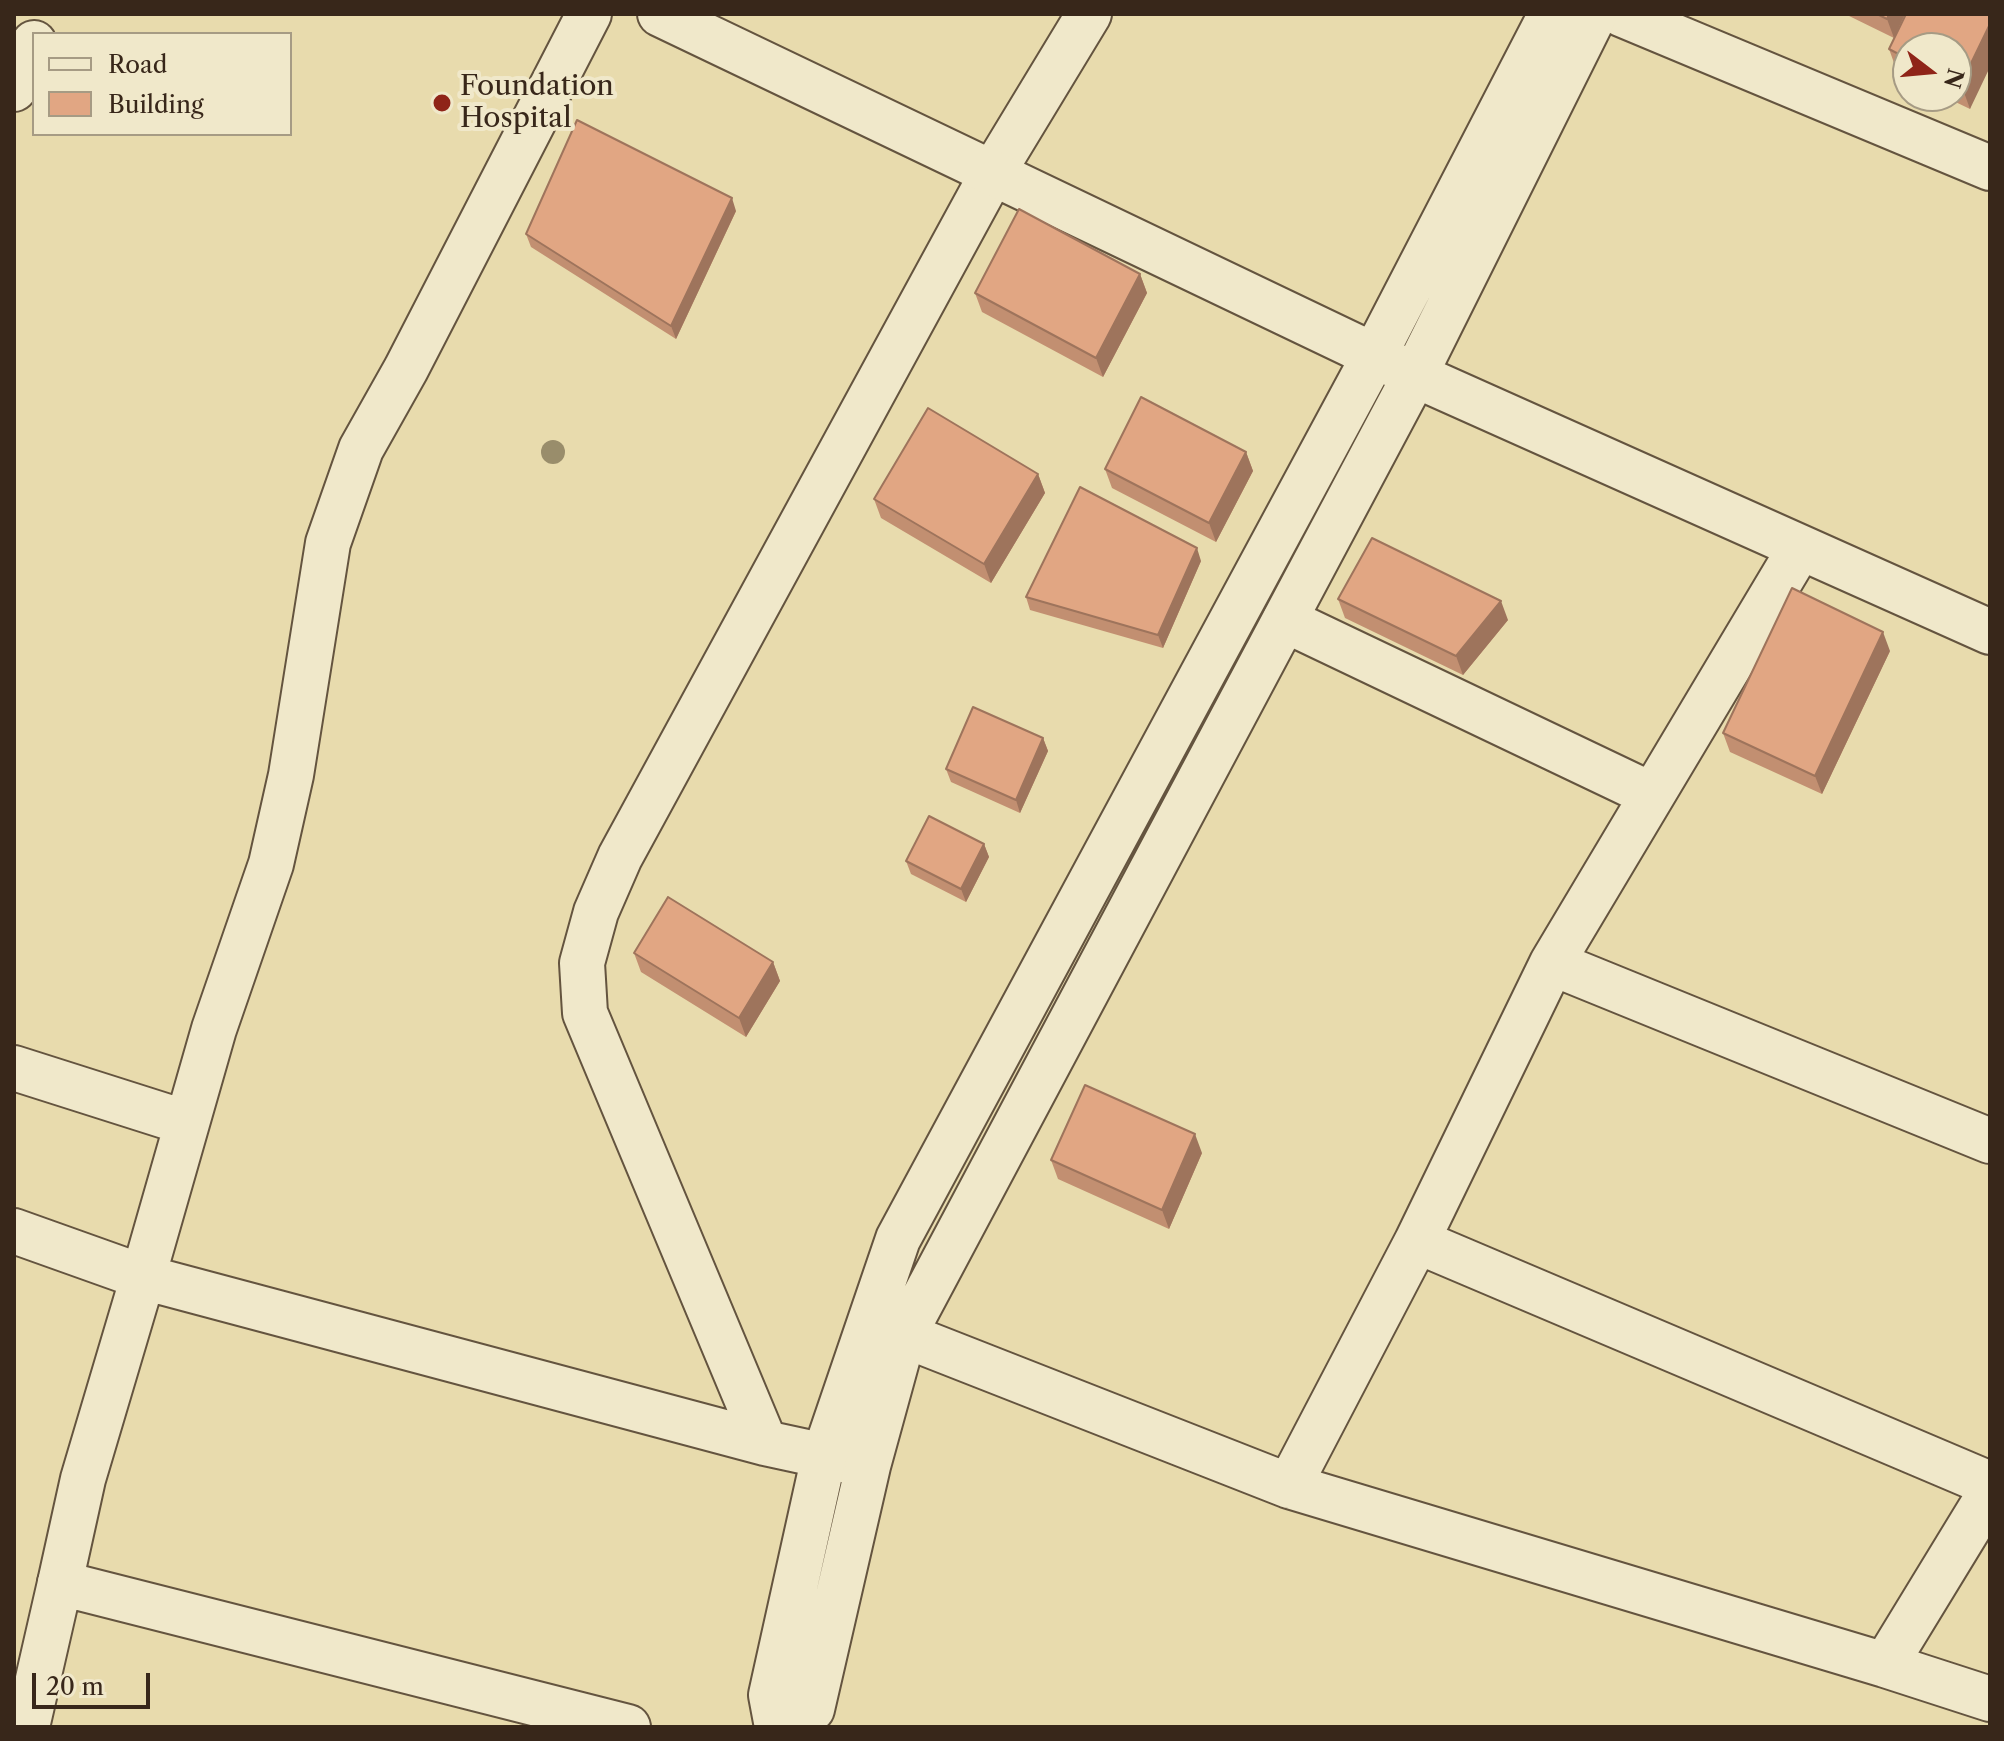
<!DOCTYPE html>
<style>
body{margin:0}
#map{position:relative;width:2004px;height:1741px;overflow:hidden;background:#e8dbad;font-family:"Libre Caslon Text",serif}
canvas{display:block}
.frame{position:absolute;inset:0;border:16px solid #38271a;pointer-events:none}
.legend{position:absolute;left:32px;top:32px;width:260px;height:104px;box-sizing:border-box;background:#f0e8ca;border:2px solid #a69b84;margin:0;padding:10px 14px;list-style:none;font-size:24px;color:#38271a}
.legend li{display:flex;align-items:center;gap:16px;height:40px}
.legend b{width:40px;border:2px solid #a69b84}
.north{position:absolute;left:1892px;top:32px;width:80px;height:80px;box-sizing:border-box;background:#f0e8ca;border:2px solid #a69b84;border-radius:50%;rotate:106deg;font-size:22px;font-weight:700;line-height:32px;text-align:center;color:#38271a}
.north::after{content:'';display:block;margin:auto;width:28px;height:36px;background:#8f2418;clip-path:polygon(50% 0,100% 100%,50% 72%,0 100%)}
.scale{position:absolute;left:32px;top:1673px;width:118px;height:36px;box-sizing:border-box;border:4px solid #38271a;border-top:0;padding-left:10px;font-size:24px;line-height:28px;white-space:nowrap;color:#38271a;-webkit-text-stroke:6px #f0e8ca;paint-order:stroke}
</style>
<div id="map">
<canvas width="2004" height="1741"></canvas>
<div class="frame"></div>
<ul class="legend">
<li><b style="height:10px;background:#f0e8ca"></b>Road</li>
<li><b style="height:22px;background:#e1a683"></b>Building</li>
</ul>
<div class="north">N</div>
<div class="scale">20 m</div>
</div>
<script>
const c = document.querySelector('canvas').getContext('2d');
c.lineJoin = 'round';
function shape(rows) {
  const path = new Path2D();
  for (const r of rows) {
    path.moveTo(r[0], r[1]);
    for (let i = 2; i < r.length; i += 2) path.lineTo(r[i], r[i + 1]);
  }
  return path;
}
function stroke(path, color, width, dash) {
  c.strokeStyle = color;
  c.lineWidth = width;
  c.lineCap = dash ? 'butt' : 'round';
  c.setLineDash(dash || []);
  c.stroke(path);
}
function fillPath(path, color) {
  c.fillStyle = color;
  c.fill(path, 'evenodd');
}
function label(font, color, halo, rows, align = 'center') {
  c.font = font + ' "Libre Caslon Text",serif';
  c.lineWidth = 8;
  c.setLineDash([]);
  c.textBaseline = 'middle';
  c.strokeStyle = halo;
  c.fillStyle = color;
  for (const [text, x, y, turn = 0] of rows) {
    c.save();
    c.translate(x, y);
    c.rotate((+turn || 0) * Math.PI / 180);
    c.textAlign = isNaN(turn) ? turn : align;
    if (halo) c.strokeText(text, 0, 0);
    c.fillText(text, 0, 0);
    c.restore();
  }
}
const minor = shape([
 [1621,14,1990,168],
 [14,89,34,43],
 [1800,548,1552,963,1990,1141],
 [1285,620,1652,795],
 [1552,963,1417,1241,1990,1484],
 [14,1068,187,1123],
 [14,1231,143,1277,214,1029,271,864,291,775,328,543,361,449,406,369,589,14],
 [1417,1241,1289,1486,1885,1665],
 [904,1335,1289,1486],
 [765,1443,585,1013,582,963,596,912,620,857,992,174,1089,14],
 [1990,1493,1885,1665,1990,1699],
 [60,1583,83,1479,143,1277,765,1443,862,1464]
]);
const tertiary = shape([
 [660,14,1415,375,1990,632],
 [27,1727,60,1583,628,1727],
 [777,1727,771,1695,824,1456,898,1239,1374,356,1551,14],
 [790,1727,812,1709,868,1466,904,1335,1415,375,1595,14]
]);
const trees = [
 [553,452]
];
const wall = shape([
 [1845,14,1905,14,1894,38],
 [1990,14,1970,109,1943,96,1956,96,1956,48,1908,48,1908,79,1898,74,1889,49],
 [736,211,676,339,531,247,526,234],
 [1140,274,1147,293,1103,377,982,312,975,293],
 [1246,452,1253,471,1216,542,1112,488,1105,469],
 [1038,474,1045,493,991,583,881,518,874,499],
 [1201,561,1163,648,1030,610,1026,597],
 [1338,599,1508,620,1463,675,1345,618],
 [1890,651,1822,794,1730,752,1723,733],
 [1043,738,1048,751,1020,813,951,782,946,769],
 [984,844,989,857,966,902,911,874,906,861],
 [634,953,773,962,780,981,746,1037,641,972],
 [1202,1153,1169,1229,1058,1179,1051,1160]
]);
const shadedWall = shape([
 [1889,14,1905,14,1894,38,1887,19],
 [1990,24,1990,67,1970,109,1961,84],
 [732,198,736,211,676,339,671,326],
 [1140,274,1147,293,1103,377,1096,358],
 [1246,452,1253,471,1216,542,1209,523],
 [1038,474,1045,493,991,583,984,564],
 [1197,548,1201,561,1163,648,1158,635],
 [1501,601,1508,620,1463,675,1456,656],
 [1883,632,1890,651,1822,794,1815,776],
 [1043,738,1048,751,1020,813,1016,800],
 [984,844,989,857,966,902,961,889],
 [773,962,780,981,746,1037,739,1018],
 [1195,1134,1202,1153,1169,1229,1162,1210]
]);
const building = shape([
 [1877,14,1889,14,1887,19,1877,14],
 [1906,14,1990,14,1990,24,1961,84,1956,82,1956,48,1908,48,1908,59,1889,49,1906,14],
 [577,120,732,198,671,326,526,234,577,120],
 [1019,209,1140,274,1096,358,975,293,1019,209],
 [1141,397,1246,452,1209,523,1105,469,1141,397],
 [928,408,1038,474,984,564,874,499,928,408],
 [1080,487,1197,548,1158,635,1026,597,1080,487],
 [1372,538,1501,601,1456,656,1338,599,1372,538],
 [1792,588,1883,632,1815,776,1723,733,1792,588],
 [973,707,1043,738,1016,800,946,769,973,707],
 [929,816,984,844,961,889,906,861,929,816],
 [668,897,773,962,739,1018,634,953,668,897],
 [1085,1085,1195,1134,1162,1210,1051,1160,1085,1085]
]);
const markers = [
 [442,103,10,"#8f2418"]
];
const poiNames = [
 ["Foundation",460,87],
 ["Hospital",460,119]
];
stroke(minor, '#64543f', 48);
stroke(tertiary, '#64543f', 48);
stroke(minor, '#f0e8ca', 44);
stroke(tertiary, '#f0e8ca', 44);
c.fillStyle = '#998d6b';
for (const [x, y] of trees) {
  c.beginPath();
  c.arc(x, y, 12, 0, 2 * Math.PI);
  c.fill();
}
fillPath(wall, '#c28f71');
fillPath(shadedWall, '#9e745c');
fillPath(building, '#e1a683');
stroke(building, '#9e745c', 2);
for (const [x, y, r, color] of markers) {
  const dot = new Path2D();
  dot.arc(x, y, r, 0, 2 * Math.PI);
  c.fillStyle = color;
  c.fill(dot);
  stroke(dot, '#f0e8ca', 3);
}
label('28px', '#38271a', '#f0e8ca', poiNames, 'left');
</script>
